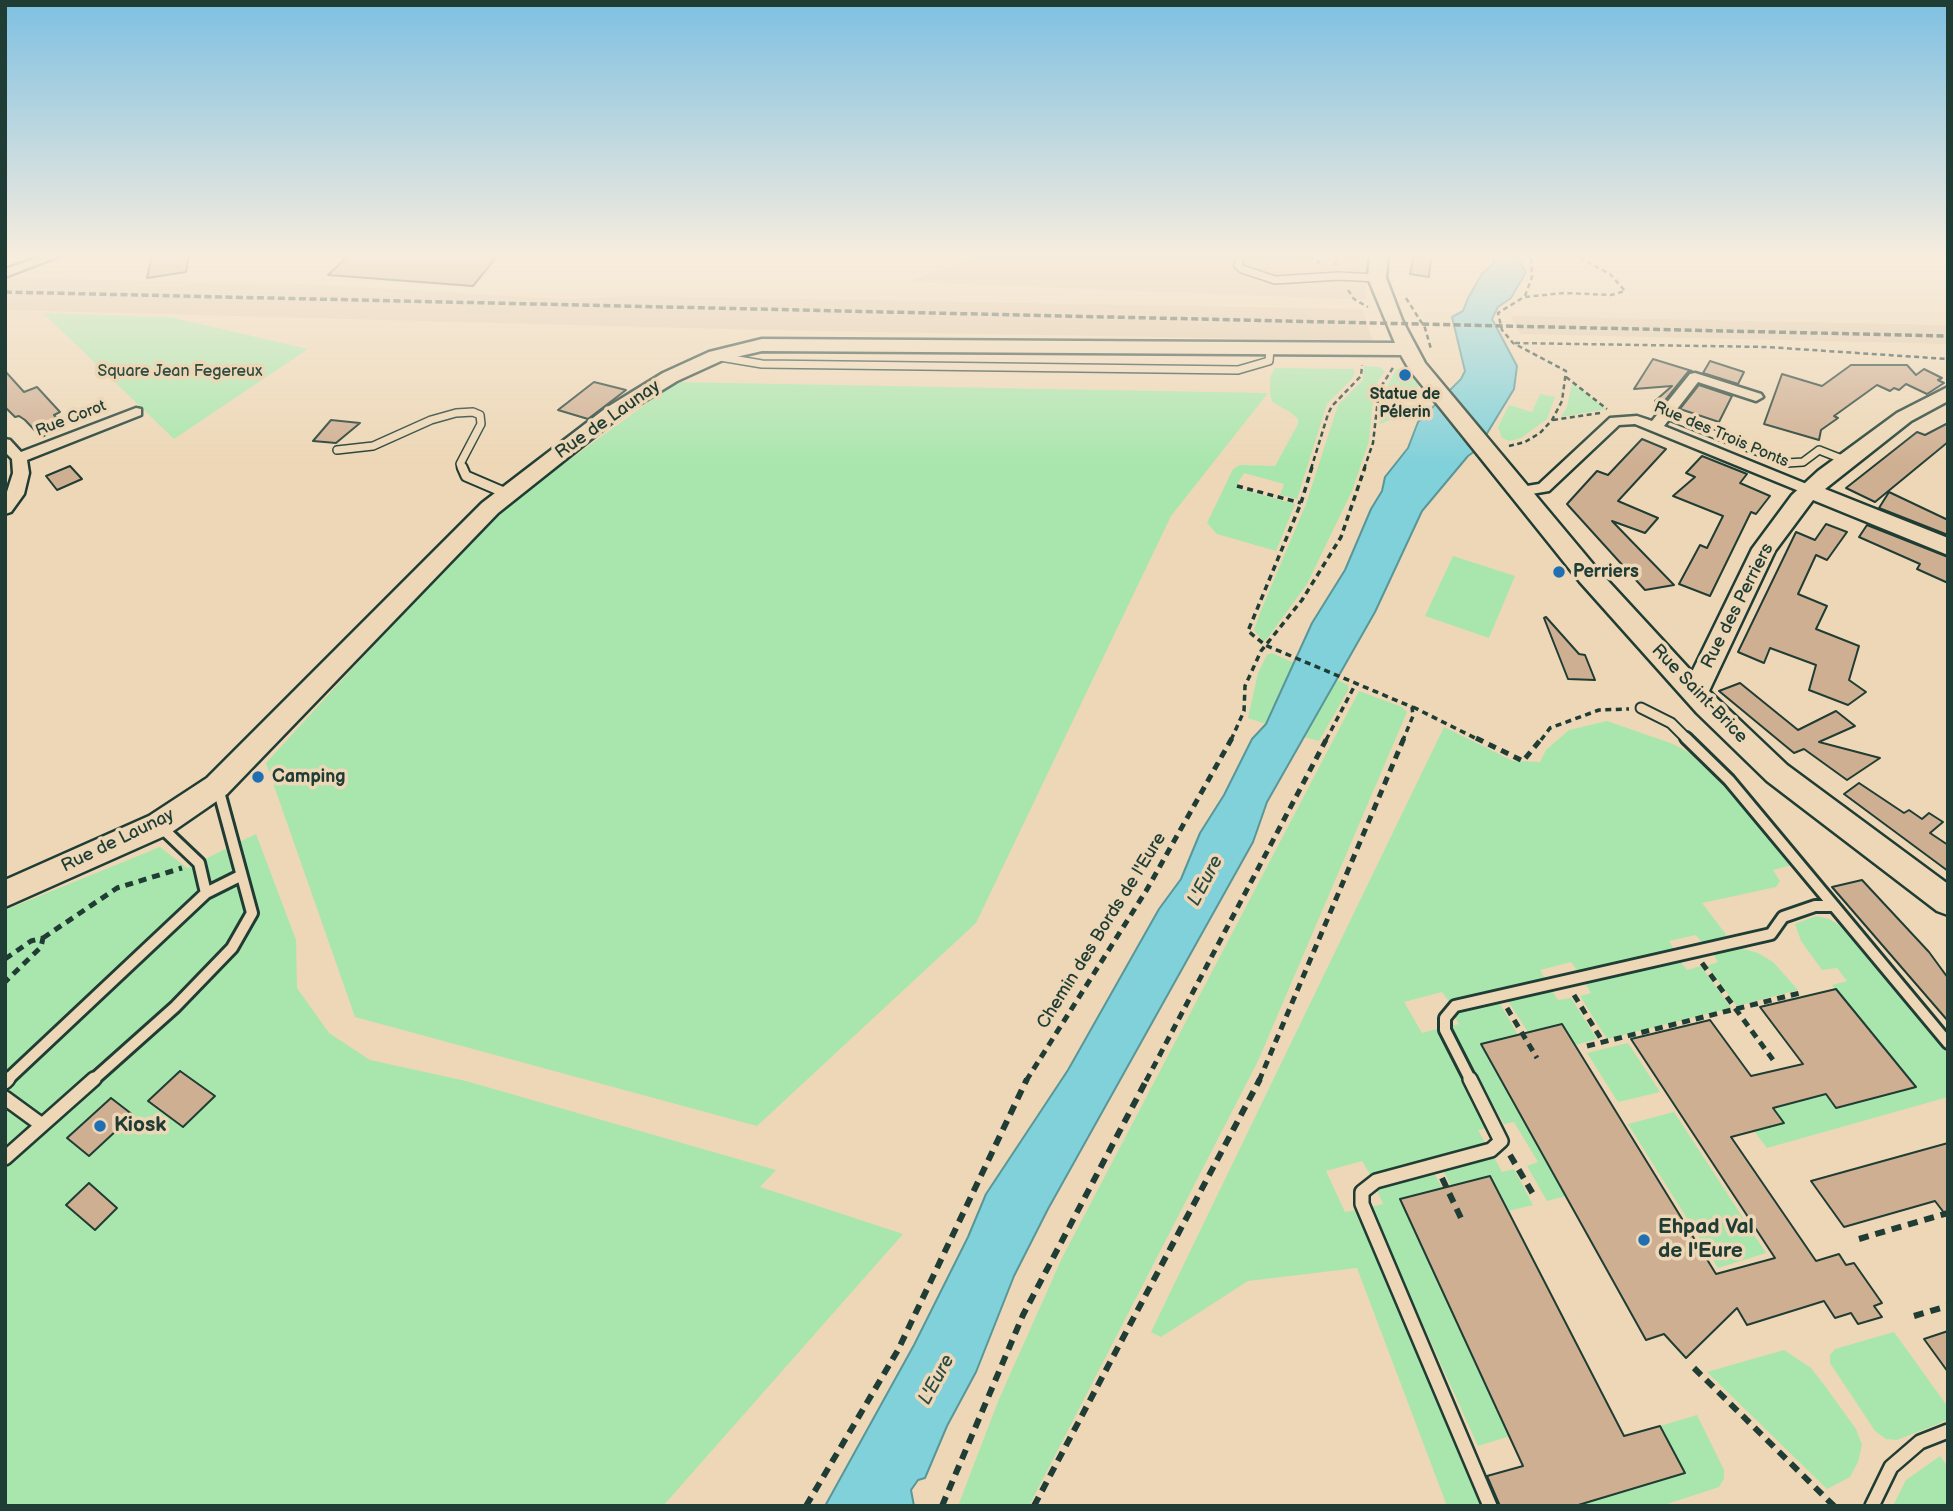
<!DOCTYPE html>
<meta charset="utf-8">
<style>
body{margin:0}
#map{position:relative;width:1953px;height:1511px;overflow:hidden;background:#edd7b6;font-family:"Balsamiq Sans",sans-serif}
canvas{display:block}
.frame{position:absolute;inset:0;border:7px solid #1f3d34;pointer-events:none}
</style>
<div id="map">
<canvas width="1953" height="1511"></canvas>
<div class="frame"></div>
</div>
<script>
const c = document.querySelector('canvas').getContext('2d');
c.lineJoin = 'round';
function fillPath(path, color) {
  c.fillStyle = color;
  c.fill(path, 'evenodd');
}
function shape(rows) {
  const path = new Path2D();
  for (const r of rows) {
    path.moveTo(r[0], r[1]);
    for (let i = 2; i < r.length; i += 2) path.lineTo(r[i], r[i + 1]);
  }
  return path;
}
function stroke(path, color, width, dash) {
  c.strokeStyle = color;
  c.lineWidth = width;
  c.lineCap = dash ? 'butt' : 'round';
  c.setLineDash(dash || []);
  c.stroke(path);
}
function label(font, color, halo, rows, align = 'center') {
  c.font = font + ' "Balsamiq Sans",sans-serif';
  c.lineWidth = 7;
  c.setLineDash([]);
  c.textBaseline = 'middle';
  c.strokeStyle = halo;
  c.fillStyle = color;
  for (const [text, x, y, turn = 0] of rows) {
    c.save();
    c.translate(x, y);
    c.rotate((+turn || 0) * Math.PI / 180);
    c.textAlign = isNaN(turn) ? turn : align;
    if (halo) c.strokeText(text, 0, 0);
    c.fillText(text, 0, 0);
    c.restore();
  }
}
const built = shape([
 [986,254,1366,254,1366,300,907,282],
 [5,278,306,284,565,299,635,296,1362,309,1373,341,763,330,5,310],
 [1511,316,1948,325,1948,344,1520,334]
]);
const green = shape([
 [43,313,170,317,308,349,174,439],
 [1364,366,1380,367,1385,372,1378,381,1372,409,1369,441,1352,491,1307,584,1266,640,1263,641,1254,630,1260,613,1306,504,1338,405,1363,380],
 [1275,368,1353,369,1355,372,1352,379,1327,404,1297,499,1280,495,1284,484,1244,473,1238,483,1237,488,1295,504,1276,551,1217,534,1207,523,1233,469,1240,465,1275,466,1298,424,1298,419,1290,412,1272,402,1270,393,1270,377],
 [1402,368,1412,372,1422,383,1398,403,1397,417,1380,424,1382,396,1396,369],
 [676,382,1268,393,1171,516,976,923,757,1126,355,1017,266,763,491,517],
 [1572,383,1606,409,1561,417,1567,407],
 [1540,394,1555,397,1547,419,1521,438,1509,441,1502,438,1498,427,1509,405,1532,412],
 [1453,556,1515,576,1489,638,1425,616],
 [1272,653,1294,663,1266,724,1248,718,1258,673,1267,655],
 [1337,680,1348,685,1348,690,1319,741,1304,737],
 [1359,691,1402,707,1407,712,1258,1061,1029,1506,958,1506,999,1399,1062,1258],
 [1607,721,1673,744,1690,753,1738,800,1792,865,1773,870,1780,881,1776,887,1702,903,1728,937,1702,943,1696,935,1669,941,1675,951,1579,973,1571,962,1540,970,1546,981,1450,1003,1442,992,1404,1002,1422,1033,1437,1029,1492,1127,1478,1130,1487,1146,1371,1176,1362,1161,1326,1171,1345,1212,1357,1210,1485,1506,1447,1506,1357,1268,1248,1281,1161,1337,1151,1332,1444,727,1513,761,1540,762,1546,750,1569,730],
 [256,834,296,940,297,988,329,1033,370,1060,466,1081,776,1170,760,1187,903,1234,663,1506,5,1506,5,910,160,847,187,868],
 [1816,916,1829,919,1844,928,1948,1051,1948,1097,1767,1148,1754,1131,1783,1122,1773,1108,1826,1094,1837,1108,1865,1100,1876,1080,1888,1095,1915,1087,1832,985,1847,981,1837,968,1822,970,1801,941,1795,924],
 [1741,948,1758,953,1773,962,1798,990,1737,1006,1707,966,1718,962,1713,954],
 [1679,960,1687,970,1701,966,1731,1008,1607,1039,1580,996,1591,993,1585,983],
 [1552,991,1558,1000,1571,998,1597,1039,1575,1045,1562,1024,1528,1032,1508,1001],
 [1499,1002,1518,1035,1482,1044,1566,1196,1547,1201,1527,1166,1538,1162,1514,1122,1504,1124,1448,1027,1459,1024,1453,1014],
 [1628,1043,1660,1092,1618,1102,1587,1053],
 [1674,1112,1766,1253,1718,1268,1628,1124],
 [1494,1157,1502,1172,1514,1169,1533,1205,1508,1211,1490,1176,1451,1186,1443,1170],
 [1434,1173,1442,1188,1401,1199,1510,1436,1478,1446,1370,1207,1383,1204,1376,1188],
 [1894,1332,1948,1407,1948,1420,1897,1440,1886,1439,1875,1431,1830,1363,1830,1355,1835,1349],
 [1784,1350,1811,1368,1825,1386,1856,1429,1862,1445,1858,1462,1850,1477,1827,1489,1707,1372],
 [1697,1415,1724,1470,1724,1479,1719,1487,1661,1506,1575,1506,1684,1472,1660,1426],
 [1940,1456,1948,1467,1948,1506,1893,1506,1906,1480]
]);
const water = shape([
 [1494,254,1515,254,1526,272,1511,298,1498,307,1492,319,1517,366,1514,389,1486,435,1482,446,1468,456,1422,511,1375,612,1267,802,1253,842,1048,1209,1014,1276,976,1372,947,1426,925,1478,918,1480,911,1490,914,1506,825,1506,914,1345,968,1237,986,1194,1068,1070,1159,909,1181,879,1200,833,1224,795,1252,739,1266,724,1312,623,1345,570,1371,509,1382,491,1385,477,1408,448,1418,422,1461,379,1465,371,1452,317,1463,311,1468,298,1482,274,1494,263,1494,254]
]);
const building = shape([
 [152,254,189,254,186,272,147,278,152,254],
 [350,254,499,254,473,286,328,275,350,254],
 [1414,255,1431,256,1429,277,1410,274,1414,255],
 [1653,359,1692,371,1688,372,1663,403,1655,401,1672,386,1634,389,1653,359],
 [1710,361,1744,372,1738,384,1703,373,1710,361],
 [1851,365,1907,365,1916,375,1924,369,1942,378,1938,380,1944,383,1927,394,1906,384,1899,390,1894,388,1890,391,1877,385,1834,416,1838,418,1821,430,1819,440,1764,424,1782,374,1822,386,1851,365],
 [5,371,24,392,37,387,60,412,54,415,65,427,41,437,25,420,19,416,15,417,5,407,5,371],
 [594,382,626,390,588,419,558,410,594,382],
 [1699,385,1732,396,1719,422,1680,409,1699,385],
 [331,420,360,423,336,443,313,441,331,420],
 [1948,423,1948,442,1875,502,1846,488,1917,432,1925,435,1948,423],
 [1642,439,1666,449,1618,501,1658,518,1645,533,1612,521,1674,585,1645,590,1567,504,1597,471,1608,475,1642,439],
 [1702,456,1747,474,1740,483,1770,496,1756,514,1751,512,1710,596,1679,584,1700,545,1707,548,1723,516,1673,496,1695,477,1686,473,1702,456],
 [70,466,82,479,57,490,46,476,70,466],
 [1889,492,1948,520,1948,535,1879,508,1889,492],
 [1826,524,1847,532,1827,560,1816,555,1798,594,1827,606,1816,629,1859,646,1849,680,1866,692,1848,705,1809,690,1816,665,1770,648,1764,663,1738,652,1796,532,1815,540,1826,524],
 [1867,525,1948,557,1948,583,1917,569,1920,564,1859,537,1867,525],
 [1546,617,1579,654,1585,655,1595,680,1568,679,1544,618,1546,617],
 [1740,683,1798,730,1836,711,1855,726,1819,742,1880,758,1847,780,1804,749,1794,753,1719,691,1740,683],
 [1859,783,1904,813,1909,810,1922,819,1929,813,1943,822,1930,833,1948,845,1948,871,1844,794,1859,783],
 [1862,880,1929,952,1948,978,1948,1021,1832,887,1862,880],
 [1836,989,1916,1087,1836,1108,1826,1094,1773,1108,1784,1123,1731,1137,1816,1261,1839,1254,1846,1265,1854,1263,1882,1303,1874,1306,1882,1317,1858,1324,1851,1313,1835,1318,1824,1301,1747,1325,1737,1308,1686,1358,1664,1334,1646,1340,1481,1044,1562,1024,1716,1274,1775,1258,1631,1039,1710,1020,1751,1076,1803,1064,1760,1007,1836,989],
 [180,1071,215,1096,183,1127,148,1101,180,1071],
 [111,1098,133,1115,89,1156,67,1138,111,1098],
 [1948,1143,1948,1218,1935,1201,1844,1227,1811,1181,1948,1143],
 [1490,1176,1624,1436,1660,1426,1685,1473,1575,1506,1500,1506,1487,1476,1523,1466,1400,1199,1490,1176],
 [89,1183,117,1208,95,1230,66,1205,89,1183],
 [1948,1331,1948,1372,1924,1339,1948,1331]
]);
const pathFar3 = shape([
 [1336,254,1336,265],
 [963,256,968,254],
 [1292,256,1308,256,1320,263],
 [1348,290,1354,299,1368,307],
 [1525,296,1532,277,1531,254],
 [1406,298,1425,328,1431,349],
 [1515,343,1767,347,1948,359],
 [1566,377,1607,409],
 [1553,420,1600,413],
 [1509,446,1525,442,1540,433,1552,420,1562,401,1566,371,1513,343,1502,330,1498,313,1524,297,1564,293,1611,295,1625,291,1610,274,1573,254],
 [1311,469,1328,414,1332,406,1361,376,1362,365],
 [1364,469,1373,443,1379,390,1394,366]
]);
const pathFar2 = shape([
 [1312,467,1301,503,1248,631,1265,645,1412,707,1413,716,1403,740],
 [1237,486,1301,503],
 [1413,707,1479,740],
 [1231,740,1244,711,1245,686,1261,651,1302,600,1341,537,1365,467],
 [1326,740,1355,685],
 [1541,740,1550,728,1599,710,1629,709]
]);
const pathFar1 = shape([
 [1476,738,1523,761,1542,738],
 [43,938,117,888,182,868],
 [5,959,31,941,43,938,41,947,5,982],
 [1702,963,1776,1064],
 [1574,995,1603,1042],
 [1507,1008,1537,1058],
 [1587,1046,1800,993],
 [1026,1081,1146,891,1232,738],
 [1146,1081,1327,738],
 [1259,1081,1404,738]
]);
const path = shape([
 [1510,1155,1536,1199],
 [1442,1178,1461,1218],
 [1859,1239,1948,1213],
 [1914,1316,1948,1306],
 [1694,1368,1834,1506],
 [806,1506,898,1350,1027,1079],
 [942,1506,1023,1315,1147,1079],
 [1034,1506,1260,1079]
]);
const laneFar3 = shape([
 [1240,257,1238,265,1242,269,1275,280,1339,276,1377,278],
 [720,357,762,364,1238,370,1269,361,1270,349],
 [1665,415,1787,463,1803,462,1819,450,1847,461],
 [337,450,373,446,431,420,456,413,473,412,480,415,481,424,460,464,463,469]
]);
const laneFar2 = shape([
 [462,467,466,476,508,494],
 [1641,708,1671,723,1688,740]
]);
const laneFar1 = shape([
 [1686,738,1729,780,1948,1043],
 [206,893,240,876],
 [6,1081,206,893,199,863,159,825],
 [92,1081,175,1007,232,948,252,913,218,788],
 [1471,1081,1445,1030,1445,1018,1455,1006,1771,934,1783,917,1815,906,1834,906]
]);
const lane = shape([
 [1470,1079,1501,1141,1491,1150,1376,1181,1362,1192,1362,1204,1490,1506],
 [5,1082,8,1079],
 [5,1098,42,1125],
 [5,1158,94,1079],
 [1872,1506,1891,1467,1920,1442,1948,1431]
]);
const street = shape([
 [48,254,65,254,5,277,5,269,48,254],
 [1695,373,1761,394,1763,397,1756,401,1698,382,1664,426,1814,487,1817,490,1814,493,1804,493,1635,424,1619,425,1549,491,1520,496,1512,491,1515,488,1539,484,1610,418,1637,416,1652,421,1690,374,1695,373],
 [136,408,141,409,141,415,27,460,29,473,24,494,11,512,5,514,5,498,13,473,12,459,5,452,5,439,10,440,21,452,136,408]
]);
const secondary = shape([
 [1370,254,1388,254,1386,278,1402,320,1425,363,1598,570,1692,672,1752,549,1792,495,1818,471,1897,413,1948,387,1948,401,1911,421,1825,489,1948,538,1948,555,1813,500,1775,551,1709,691,1787,765,1948,884,1948,915,1937,911,1767,781,1697,713,1580,582,1409,369,1401,355,762,351,723,360,677,381,620,416,498,513,227,794,169,834,5,907,5,880,149,816,207,778,482,503,606,408,663,373,709,352,762,339,1395,343,1368,278,1370,254]
]);
const rail = shape([
 [5,292,1948,336]
]);
const markers = [
 [1405,375,7,"#1f6fb2"],
 [1559,572,7,"#1f6fb2"],
 [258,777,7,"#1f6fb2"],
 [100,1126,7,"#1f6fb2"],
 [1644,1240,7,"#1f6fb2"]
];
const farParknames = [
 ["Square Jean Fegereux",180,372]
];
const farPoinames = [
 ["Statue de",1405,395],
 ["Pélerin",1405,413]
];
const farStreetnames = [
 ["Rue Corot",71,419,-21],
 ["Rue des Trois Ponts",1721,435,23]
];
const streetNames = [
 ["Rue de Launay",608,420,-35],
 ["Rue des Perriers",1738,606,-63],
 ["Rue Saint-Brice",1699,694,46],
 ["Rue de Launay",118,841,-26],
 ["Chemin des Bords de l'Eure",1102,931,-58]
];
const poiNames = [
 ["Perriers",1573,572],
 ["Camping",272,777]
];
const waterNames = [
 ["L'Eure",1206,881,-62],
 ["L'Eure",937,1380,-61]
];
const nearPoinames = [
 ["Kiosk",114,1126],
 ["Ehpad Val",1658,1228],
 ["de l'Eure",1658,1252]
];
fillPath(built, '#e0c8a9');
fillPath(green, '#a9e6ad');
fillPath(water, '#80d1da');
stroke(water, '#599698', 2);
fillPath(building, '#cfaf92');
stroke(building, '#1f3d34', 2);
stroke(laneFar3, '#1f3d34', 10);
stroke(laneFar2, '#1f3d34', 13);
stroke(laneFar1, '#1f3d34', 16);
stroke(lane, '#1f3d34', 18);
stroke(street, '#1f3d34', 5);
stroke(secondary, '#1f3d34', 5);
stroke(pathFar3, '#1f3d34', 2.5, [5, 3.5]);
stroke(pathFar2, '#1f3d34', 3.5, [6, 4.5]);
stroke(pathFar1, '#1f3d34', 5, [8, 6]);
stroke(path, '#1f3d34', 6, [10, 7]);
stroke(laneFar3, '#edd7b6', 7);
stroke(laneFar2, '#edd7b6', 9);
stroke(laneFar1, '#edd7b6', 10);
stroke(lane, '#edd7b6', 13);
fillPath(street, '#edd7b6');
fillPath(secondary, '#edd7b6');
stroke(rail, '#1f3d34', 3.5, [7, 3.5]);
const sky = c.createLinearGradient(0, 0, 0, 465);
sky.addColorStop(0, '#7ec0e2');
sky.addColorStop(0.55, '#f7edde');
sky.addColorStop(1, '#f7edde00');
c.fillStyle = sky;
c.fillRect(0, 0, 1953, 465);
for (const [x, y, r, color] of markers) {
  const dot = new Path2D();
  dot.arc(x, y, r, 0, 2 * Math.PI);
  c.fillStyle = color;
  c.fill(dot);
  stroke(dot, '#edd7b6', 2.5);
}
label('16px', '#2d4e40', '#edd7b6', farParknames);
label('bold 16px', '#1f3d34', '#edd7b6', farPoinames);
label('16px', '#1f3d34', '#edd7b6', farStreetnames);
label('18px', '#1f3d34', '#edd7b6', streetNames);
label('bold 18px', '#1f3d34', '#edd7b6', poiNames, 'left');
label('italic 19px', '#294c45', '#edd7b6', waterNames);
label('bold 21px', '#1f3d34', '#edd7b6', nearPoinames, 'left');
</script>
